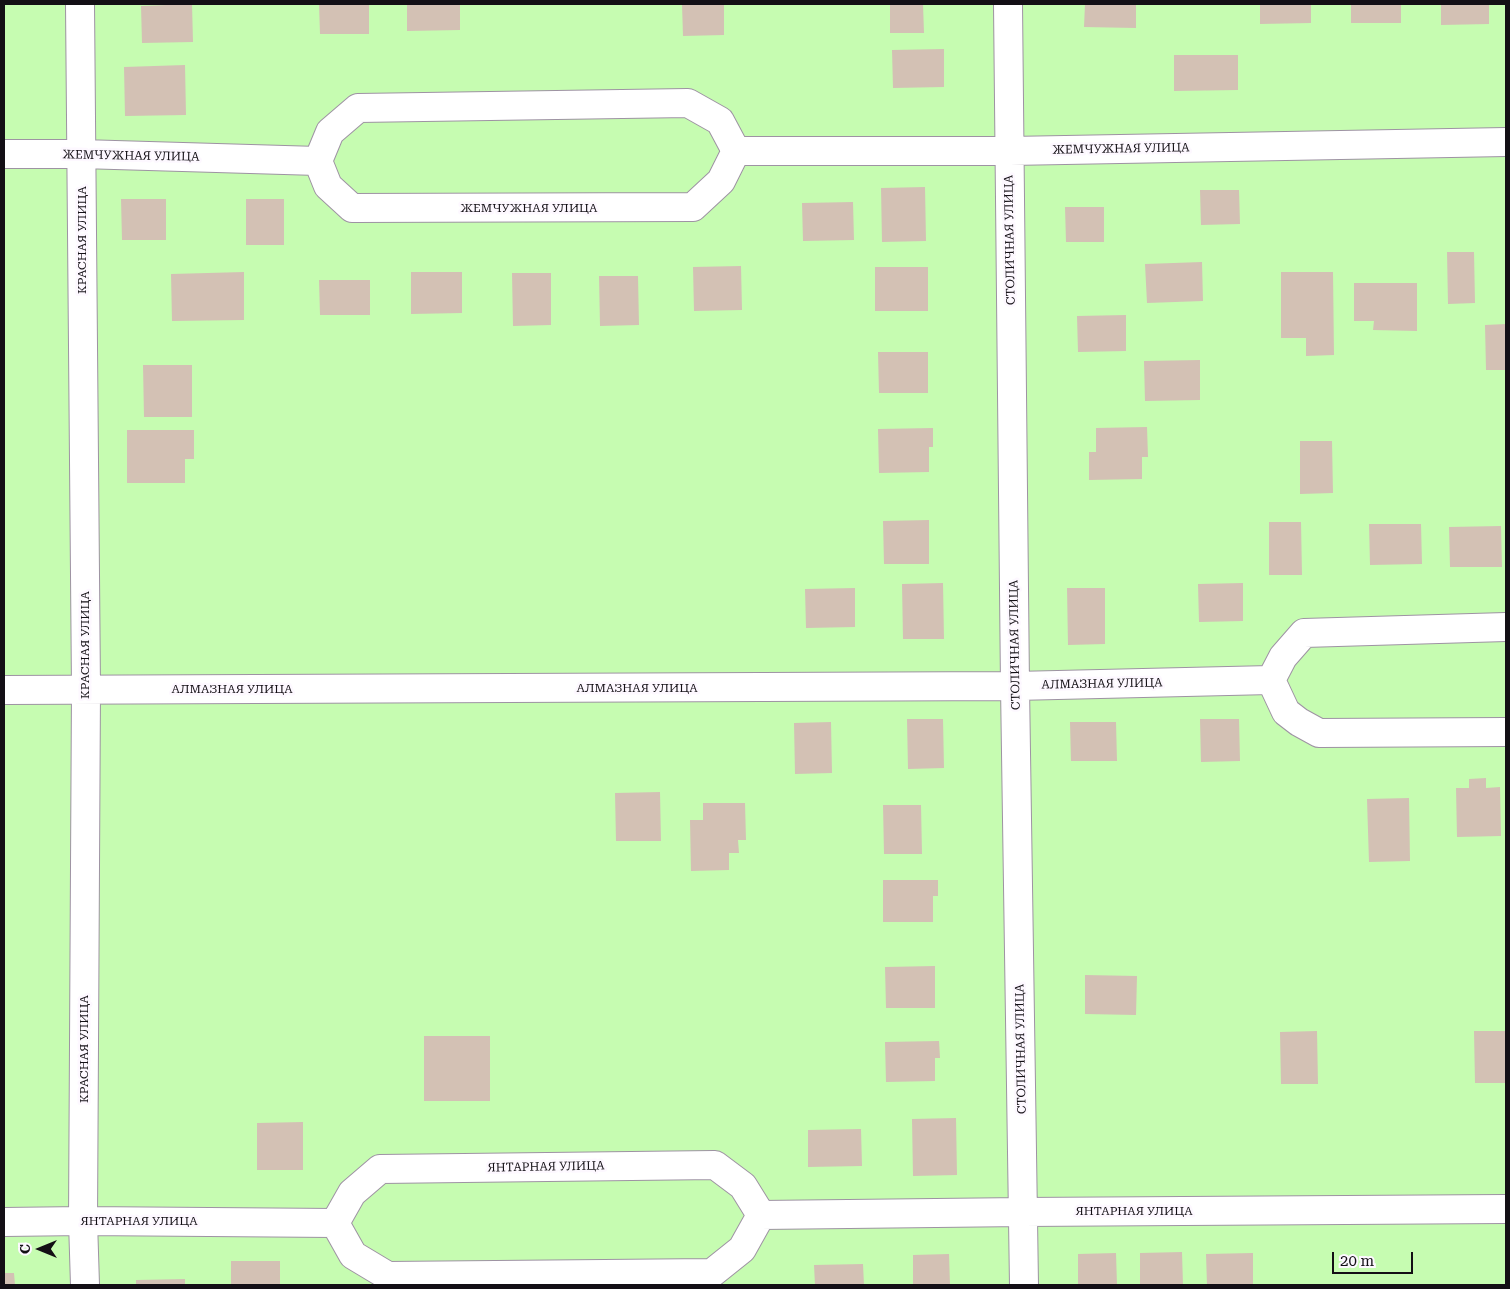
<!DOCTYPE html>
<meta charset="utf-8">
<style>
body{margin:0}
#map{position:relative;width:1510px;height:1289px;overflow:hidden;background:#fdf8ff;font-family:"Roboto Serif",serif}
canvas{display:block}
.frame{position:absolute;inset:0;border:5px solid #130f15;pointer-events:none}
.north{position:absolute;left:15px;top:1224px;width:50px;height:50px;-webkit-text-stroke:4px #fdf8ff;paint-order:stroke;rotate:270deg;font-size:14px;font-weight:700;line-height:20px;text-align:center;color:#130f15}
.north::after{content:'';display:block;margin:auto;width:18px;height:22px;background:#130f15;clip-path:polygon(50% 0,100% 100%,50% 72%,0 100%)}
.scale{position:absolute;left:1332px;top:1252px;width:81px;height:22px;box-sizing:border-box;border:2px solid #130f15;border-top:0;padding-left:6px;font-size:15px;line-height:18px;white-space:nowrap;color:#130f15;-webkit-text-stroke:4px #fdf8ff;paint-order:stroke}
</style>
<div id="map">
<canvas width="1510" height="1289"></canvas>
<div class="frame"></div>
<div class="north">С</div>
<div class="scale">20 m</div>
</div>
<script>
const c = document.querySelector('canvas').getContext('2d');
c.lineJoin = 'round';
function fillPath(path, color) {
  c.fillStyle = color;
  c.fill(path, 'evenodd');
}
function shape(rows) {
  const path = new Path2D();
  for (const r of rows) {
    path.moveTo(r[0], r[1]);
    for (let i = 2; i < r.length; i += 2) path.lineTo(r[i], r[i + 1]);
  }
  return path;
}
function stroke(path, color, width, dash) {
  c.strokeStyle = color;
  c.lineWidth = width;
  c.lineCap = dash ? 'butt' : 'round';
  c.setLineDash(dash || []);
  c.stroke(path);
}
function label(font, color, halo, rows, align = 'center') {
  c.font = font + ' "Roboto Serif",serif';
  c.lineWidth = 5;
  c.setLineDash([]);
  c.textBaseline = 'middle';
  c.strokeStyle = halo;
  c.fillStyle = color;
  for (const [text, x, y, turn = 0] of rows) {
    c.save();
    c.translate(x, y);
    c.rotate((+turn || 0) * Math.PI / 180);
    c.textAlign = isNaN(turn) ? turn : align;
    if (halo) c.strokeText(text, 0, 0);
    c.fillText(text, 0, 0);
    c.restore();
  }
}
const green = shape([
 [4,4,1506,4,1506,1285,4,1285]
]);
const building = shape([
 [192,4,193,42,142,43,141,6],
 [319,4,369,4,369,34,320,34],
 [407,4,460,4,460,30,407,31],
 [682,4,724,4,724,35,683,36],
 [890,4,923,4,924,33,890,33],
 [1085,4,1136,4,1136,28,1084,27],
 [1260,4,1311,4,1311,23,1260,24],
 [1351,4,1401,4,1401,23,1351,23],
 [1441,4,1489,4,1489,24,1441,25],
 [944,49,944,87,893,88,892,50],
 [1174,55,1238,55,1238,90,1174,91],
 [185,65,186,115,125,116,124,67],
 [925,187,926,241,882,242,881,188],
 [1200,190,1239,190,1240,224,1201,225],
 [121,199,166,199,166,240,122,240],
 [246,199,284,199,284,245,246,245],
 [853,202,854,240,803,241,802,203],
 [1065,207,1104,207,1104,242,1066,242],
 [1447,252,1474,252,1475,303,1448,304],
 [1202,262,1203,301,1147,303,1145,264],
 [741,266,742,310,694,311,693,267],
 [875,267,928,267,928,311,875,311],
 [244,272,244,320,172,321,171,274],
 [411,272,462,272,462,313,411,314],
 [1281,272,1333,272,1334,355,1306,356,1306,338,1281,338],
 [512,273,551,273,551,325,513,326],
 [599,276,638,276,639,325,600,326],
 [319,280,370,280,370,315,320,315],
 [1354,283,1417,283,1417,331,1373,330,1374,321,1354,321],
 [1126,315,1126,351,1078,352,1077,316],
 [1506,324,1506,370,1486,370,1485,325],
 [878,352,928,352,928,393,879,393],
 [1200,360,1200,400,1145,401,1144,361],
 [143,365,192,365,192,417,144,417],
 [1147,427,1148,457,1142,457,1142,479,1089,480,1089,452,1096,452,1096,428],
 [933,428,933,447,929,447,929,472,879,473,878,429],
 [127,430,194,430,194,459,185,459,185,483,127,483],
 [1300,441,1332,441,1333,493,1300,494],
 [929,520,929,564,884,564,883,521],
 [1269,522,1301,522,1302,575,1269,575],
 [1369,524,1421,524,1422,564,1370,565],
 [1501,526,1502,567,1450,567,1449,527],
 [943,583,944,639,903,639,902,584],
 [1243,583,1243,621,1199,622,1198,584],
 [855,588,855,627,806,628,805,589],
 [1067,588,1105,588,1105,644,1068,645],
 [907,719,943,719,944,768,908,769],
 [1200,719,1239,719,1240,761,1201,762],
 [831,722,832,773,795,774,794,723],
 [1070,722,1116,722,1117,761,1071,761],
 [1486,778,1486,788,1500,787,1501,836,1457,837,1456,788,1469,788,1469,779],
 [660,792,661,841,616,841,615,793],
 [1409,798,1410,861,1369,862,1367,799],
 [703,803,745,803,746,840,738,840,739,853,729,853,729,870,691,871,690,820,703,820],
 [883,805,921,805,922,854,884,854],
 [883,880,938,880,938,896,933,896,933,922,883,922],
 [935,966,935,1008,886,1008,885,967],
 [1085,975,1137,976,1136,1015,1085,1014],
 [1317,1031,1318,1084,1281,1084,1280,1032],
 [1474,1031,1506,1031,1506,1083,1475,1083],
 [424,1036,490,1036,490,1101,424,1101],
 [939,1041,940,1058,935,1058,935,1081,886,1082,885,1042],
 [956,1118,957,1175,913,1176,912,1119],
 [303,1122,303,1170,257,1170,257,1123],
 [861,1129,862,1166,808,1167,808,1130],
 [1182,1252,1183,1285,1140,1285,1140,1253],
 [1116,1253,1117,1285,1078,1285,1078,1254],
 [1253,1253,1253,1285,1207,1285,1206,1254],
 [949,1254,950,1285,913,1285,913,1255],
 [231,1261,280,1261,280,1285,231,1285],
 [863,1264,864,1285,815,1285,814,1265],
 [4,1273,14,1273,15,1285,4,1285],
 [185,1279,185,1285,136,1285,136,1280]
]);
const street = shape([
 [80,4,86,689,83,1221,85,1285],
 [1008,4,1015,686,1024,1285],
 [4,154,81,154,318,161,330,132,358,108,688,103,720,121,736,151,1010,151,1506,142],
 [318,161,328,186,352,208,693,207,721,181,736,151],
 [1271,680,1286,712,1299,722,1319,733,1506,732],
 [4,690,1015,686,1271,680,1283,657,1304,633,1506,627],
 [4,1222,83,1221,335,1223,353,1255,388,1276,712,1273,742,1249,761,1215,1023,1212,1506,1209],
 [335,1223,352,1193,380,1169,715,1165,743,1186,761,1215]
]);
const streetNames = [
 ["ЖЕМЧУЖНАЯ УЛИЦА",1121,149,-1],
 ["ЖЕМЧУЖНАЯ УЛИЦА",131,156,1],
 ["ЖЕМЧУЖНАЯ УЛИЦА",529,208],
 ["КРАСНАЯ УЛИЦА",82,240,-90],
 ["СТОЛИЧНАЯ УЛИЦА",1010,240,-91],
 ["КРАСНАЯ УЛИЦА",85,645,-90],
 ["СТОЛИЧНАЯ УЛИЦА",1015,645,-91],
 ["АЛМАЗНАЯ УЛИЦА",1102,684,-1],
 ["АЛМАЗНАЯ УЛИЦА",637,688],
 ["АЛМАЗНАЯ УЛИЦА",232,689],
 ["КРАСНАЯ УЛИЦА",84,1049,-90],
 ["СТОЛИЧНАЯ УЛИЦА",1021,1049,-91],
 ["ЯНТАРНАЯ УЛИЦА",546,1167,-1],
 ["ЯНТАРНАЯ УЛИЦА",1134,1211],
 ["ЯНТАРНАЯ УЛИЦА",139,1221]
];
fillPath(green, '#c6fcb1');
fillPath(building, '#d3c1b4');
stroke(street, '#9e93a3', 30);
stroke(street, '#fff', 28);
label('12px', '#130f15', '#fdf8ff', streetNames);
</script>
